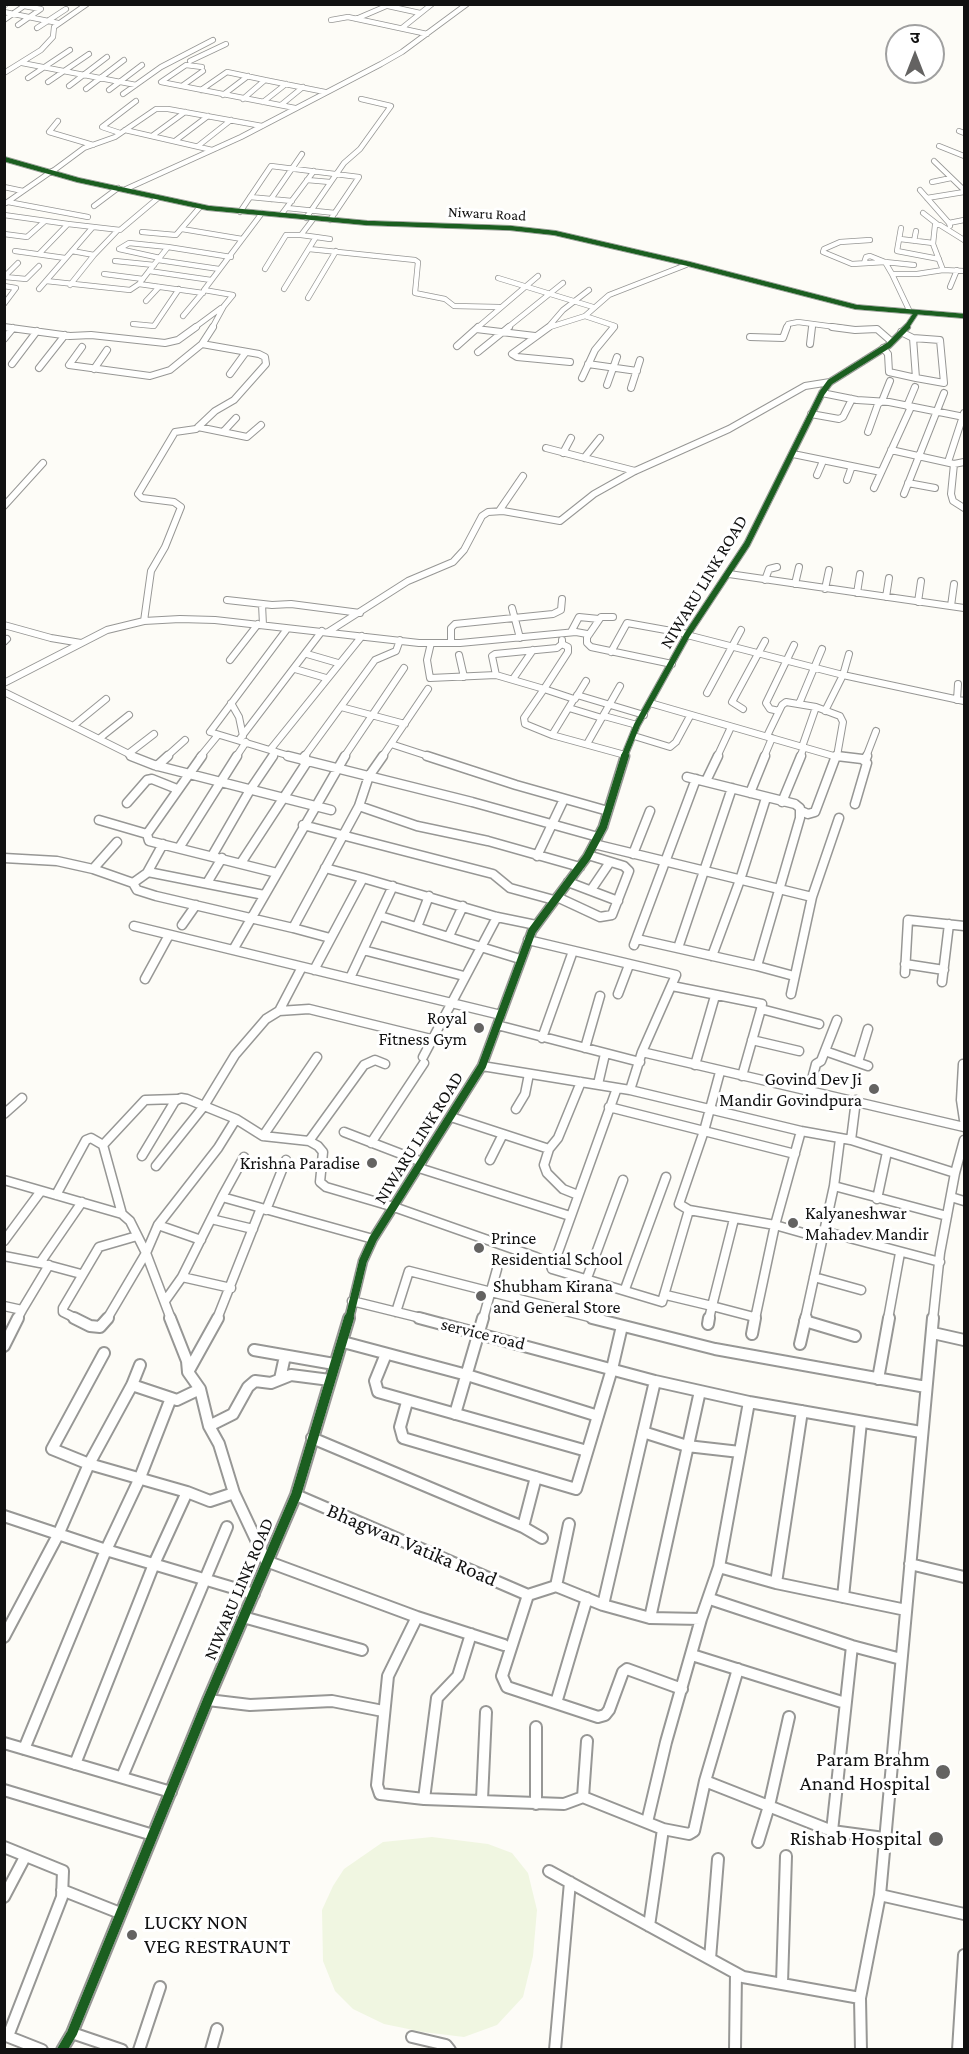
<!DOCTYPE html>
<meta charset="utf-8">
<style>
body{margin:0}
#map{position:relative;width:969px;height:2054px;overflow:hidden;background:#fdfcf7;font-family:"Crimson Pro","Noto Sans Devanagari",serif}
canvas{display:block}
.frame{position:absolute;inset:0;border:6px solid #111;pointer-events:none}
.north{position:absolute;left:885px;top:24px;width:60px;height:60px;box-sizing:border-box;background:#fff;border:2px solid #a0a0a0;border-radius:50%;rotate:0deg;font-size:16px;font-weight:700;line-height:24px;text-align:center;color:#111}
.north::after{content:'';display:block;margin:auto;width:21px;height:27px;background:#646362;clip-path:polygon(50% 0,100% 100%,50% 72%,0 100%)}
</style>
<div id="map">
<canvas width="969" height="2054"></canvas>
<div class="frame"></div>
<div class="north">उ</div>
</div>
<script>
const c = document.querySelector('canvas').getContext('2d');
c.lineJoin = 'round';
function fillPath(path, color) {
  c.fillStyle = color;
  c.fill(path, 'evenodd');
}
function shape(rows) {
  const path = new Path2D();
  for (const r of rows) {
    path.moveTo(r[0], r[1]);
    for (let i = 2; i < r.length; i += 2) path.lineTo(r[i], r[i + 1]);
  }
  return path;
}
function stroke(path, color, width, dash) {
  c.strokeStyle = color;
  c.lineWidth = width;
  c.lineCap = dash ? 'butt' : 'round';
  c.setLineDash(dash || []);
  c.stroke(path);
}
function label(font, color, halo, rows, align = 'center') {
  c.font = font + ' "Crimson Pro",serif';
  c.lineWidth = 6;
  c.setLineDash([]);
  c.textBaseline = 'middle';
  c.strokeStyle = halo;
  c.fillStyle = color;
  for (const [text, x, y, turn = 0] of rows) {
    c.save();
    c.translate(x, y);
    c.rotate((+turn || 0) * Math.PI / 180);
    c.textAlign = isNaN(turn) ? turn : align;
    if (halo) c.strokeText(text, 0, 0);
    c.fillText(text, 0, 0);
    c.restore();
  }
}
const pitch = shape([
 [432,1837,488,1844,512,1853,528,1873,537,1910,533,1956,523,1997,497,2025,464,2037,423,2032,384,2024,353,2009,335,1991,323,1961,322,1910,333,1886,344,1869,383,1842]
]);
const minorFar3 = shape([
 [4,6,6,4],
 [388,6,420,13],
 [4,12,58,23],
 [356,19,391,4],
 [4,20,24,6,41,9,18,25],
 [331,20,348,17,427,34],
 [37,28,66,9],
 [402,28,432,4],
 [190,61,226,44],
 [22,63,136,85],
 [202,67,186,65,161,82,295,108],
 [4,73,41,50,53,37,54,27,87,4],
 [28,78,70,50],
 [48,82,89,54],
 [69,86,107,57],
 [182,86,203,71],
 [86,89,124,60],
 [109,90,142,65],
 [201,90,227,72,265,80],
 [123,94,161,67,213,40],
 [223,95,248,76],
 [243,99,265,80,325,92],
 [263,102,286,84],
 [281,105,303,87],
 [58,121,49,132,93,145],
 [125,130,212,150],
 [959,131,964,133],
 [120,133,102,127,136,101],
 [152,136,185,112],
 [175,141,208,116],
 [198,146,231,120],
 [939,146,964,156],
 [4,159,78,180,208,208,367,223,510,228,555,233,689,264,856,307,964,316],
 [934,161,964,190],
 [53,171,84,148,115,137,156,109,168,109,262,126],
 [307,180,330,182],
 [932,182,951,178],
 [4,187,23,191],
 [126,189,241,137,381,64,402,52,467,4],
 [920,190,949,223],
 [250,197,292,201],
 [927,198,964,192],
 [271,199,302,154],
 [8,202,88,217],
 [6,203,52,171],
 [94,206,118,188],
 [287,208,335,213],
 [240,212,271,166,359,177,330,220],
 [923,213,937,224],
 [4,215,68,224,39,254],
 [281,215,314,171],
 [306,218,344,163,360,149,391,106,361,99],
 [68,224,120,230,158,198],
 [950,226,949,223,964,220],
 [901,228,897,251,939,259],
 [182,229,242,239],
 [142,232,176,235,200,207],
 [4,234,27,237,45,221],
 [316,237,330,239],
 [900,239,933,243],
 [870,240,840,242,824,249,823,252,852,264,885,262,892,274],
 [914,241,916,231],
 [309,249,415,260,418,262,415,293,445,299,454,306,499,307],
 [15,251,65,258],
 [94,255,117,231],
 [160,258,119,249,129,243,168,247],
 [158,260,219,269],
 [115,261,154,265],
 [864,263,866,257,870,256,885,262,914,265],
 [265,269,286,235,301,235],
 [943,270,933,244,935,225,940,225,964,240],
 [149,271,168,247,231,257],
 [104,274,143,279],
 [4,277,18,263],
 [5,277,26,279,39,266],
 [498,278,593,307],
 [46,281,130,290,139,284],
 [70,285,94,255,72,251],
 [4,286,16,288,4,304],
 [950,287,957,270],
 [39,289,92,228],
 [284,289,316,237,301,235,314,218],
 [203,293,139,284,149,271,211,280],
 [308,298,336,251],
 [146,301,159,287],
 [910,312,892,274,917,274,943,270,964,271],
 [183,316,204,291],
 [585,316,615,326,613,328],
 [133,324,154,326,179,289],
 [550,325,563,310,589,290],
 [4,327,13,328],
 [194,328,221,308],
 [212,328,224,306,233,295,204,290,262,213],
 [477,328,538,276],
 [507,328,563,283],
 [547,328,585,316,609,295,686,265],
 [787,328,788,324,798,322,843,328],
 [812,328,812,324],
 [906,328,916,313]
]);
const minorFar2 = shape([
 [4,327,70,336,91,335,165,343,178,340,196,327],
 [478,327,476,329,535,336],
 [549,327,512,354,517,357,570,362],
 [832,327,855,330,877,329,892,342],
 [750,337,783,338,787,327],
 [913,338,940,340,944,383,916,378],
 [4,339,13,328],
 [810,344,812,327],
 [457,346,476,329],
 [82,347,69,365,150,376,170,370,202,344],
 [883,348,888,354,889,372,916,378,913,338,901,332],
 [478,352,509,327],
 [12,364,37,331],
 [588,364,637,371],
 [39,368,65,335],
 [94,369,107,350],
 [230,374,246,352],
 [582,378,595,350,614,327],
 [607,385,617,357],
 [631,388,640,360],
 [822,393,857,400,889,402,964,417],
 [907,406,915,387],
 [811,414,839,419,843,417,852,399],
 [198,427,247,437,261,425],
 [223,432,236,418],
 [868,432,878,404,882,401,890,381],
 [546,448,635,471],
 [891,450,954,464],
 [563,453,571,438],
 [793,454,881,472],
 [584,458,600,438],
 [948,462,964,413],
 [964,462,954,464,951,494,953,501,964,508],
 [817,475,823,461],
 [847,480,852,466],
 [908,483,935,488],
 [874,488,911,407],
 [904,494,944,393],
 [4,506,43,463],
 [499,511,523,476],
 [729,574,964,608],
 [765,580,769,569,777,567],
 [795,584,799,567],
 [825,589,829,570],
 [857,593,860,574],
 [886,597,889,578],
 [227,600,272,605,291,604,360,613],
 [918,602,921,581],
 [262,604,263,625],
 [951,606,954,584],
 [512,608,520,638],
 [144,621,151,571,165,547,181,507,174,502,142,498,138,494,175,432,196,429,215,411,234,400,266,364,265,357,259,354,202,344,213,327],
 [4,625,51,638,81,643],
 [287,629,210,732,293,757],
 [328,632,408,581,453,562,464,550,482,516,488,512,503,511,560,521,594,494,635,471,729,429,805,386,830,382],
 [571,632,579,617,599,619],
 [687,635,843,675,964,701],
 [588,636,601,617,613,617],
 [4,642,7,639],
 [431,643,427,660,430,678,496,675,544,689,524,718,525,724,552,735,625,755],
 [451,643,451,628,455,624,553,614,561,610,562,599],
 [611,652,627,623,688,634],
 [307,654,338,663],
 [459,655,464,677],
 [230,660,258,624],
 [295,669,326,678],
 [496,675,492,656,495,654,557,648,562,644,562,640],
 [513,679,533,650],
 [4,683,107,630,144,621,180,619,215,620,419,643,460,643,576,632,587,634,587,643,591,647,672,664],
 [4,692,73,726],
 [707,693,741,630],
 [577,695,644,715],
 [106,699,73,726,135,757],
 [575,699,586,681],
 [957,700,958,684],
 [231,703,239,717,243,736],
 [650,703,837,757],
 [799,704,822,649],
 [341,707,405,724],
 [569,708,602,718],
 [743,709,732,702,765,641],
 [779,711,770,709,766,703,794,645],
 [825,711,843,675,849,654],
 [604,716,637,725],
 [552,735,574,699,544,689,568,652,568,647,562,644],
 [634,736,670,747,676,742,690,716],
 [767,736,782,705,786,702,816,707,840,716,843,722,837,756,847,757],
 [100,738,129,715],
 [239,740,322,631],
 [391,744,431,757],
 [587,744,620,686],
 [802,747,816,707],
 [270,750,362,636],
 [128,754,154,734],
 [166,757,185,740],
 [200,757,218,735],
 [236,757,246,742],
 [272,757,276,752],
 [304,757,375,660,396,651,400,640],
 [344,757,404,668],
 [382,757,428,689],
 [624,757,637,725,687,635,747,544,822,393,830,382,889,345,907,327],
 [717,757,731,727],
 [764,757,772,738],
 [800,757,804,747],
 [866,757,876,731]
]);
const minorFar1 = shape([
 [131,756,154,765,331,810],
 [288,756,472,802,598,837],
 [427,756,516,785,608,811],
 [837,756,862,759,867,763,855,804],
 [302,760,305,756],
 [865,761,867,756],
 [157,766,168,756],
 [706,781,718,756],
 [750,793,765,756],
 [782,802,801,756],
 [127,803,147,780,152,779,177,789],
 [359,806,417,826,488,841,580,867],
 [801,811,808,814,815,812,836,756],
 [99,820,147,834,149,841,277,873],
 [303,825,493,874,510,888,554,900],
 [147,834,202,756],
 [117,842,93,869,133,883,137,890,156,896,293,928],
 [594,844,812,897],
 [179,848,237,756],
 [633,854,650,811],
 [212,856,250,790,273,756],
 [537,856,564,799],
 [4,858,57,861,93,869],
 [241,863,307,762],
 [325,868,363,878],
 [148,872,264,895],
 [568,882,618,901],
 [133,883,147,873,163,844],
 [207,883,222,858],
 [591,890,610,862],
 [557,897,600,917,612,915,629,871,624,866,588,855],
 [380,916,520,959],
 [182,925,196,905],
 [134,926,501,1015],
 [417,927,429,896],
 [449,936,463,906],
 [330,938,293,928,359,806,369,776,383,756],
 [637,939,757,966,800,818,800,808,795,804,687,777],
 [528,940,676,975,642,1052,630,1090],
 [634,945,696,779],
 [678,948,732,788],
 [233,950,345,756],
 [363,950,464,976],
 [712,956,740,880,766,798],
 [905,964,944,970],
 [757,966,794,976],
 [314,970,363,878,497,917,536,925],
 [905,973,908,920,964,926],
 [350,978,393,886],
 [145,979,169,935],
 [942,982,949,924],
 [672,986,762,1004,761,1009],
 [618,994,629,965],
 [791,994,812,897,839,818],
 [279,1011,302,967],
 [497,1025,640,1062],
 [542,1038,573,951],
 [752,1040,799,1051],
 [585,1048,600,996],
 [825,1051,868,1066],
 [642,1052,964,1127],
 [423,1057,497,917],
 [858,1062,868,1029],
 [963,1064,961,1100,964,1120],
 [695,1065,715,996],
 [482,1066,630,1090,801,1131,851,1140,955,1173],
 [720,1072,704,1131,679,1204,689,1210,775,1225,821,1238],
 [742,1076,761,1009,819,1024],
 [598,1084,605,1054],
 [809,1091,816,1064,821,1061,837,1020],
 [609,1107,795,1154],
 [516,1109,525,1094,529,1074],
 [4,1114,22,1098],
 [451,1117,549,1149],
 [344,1132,422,1162],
 [263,1136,317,1057],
 [851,1140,856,1100],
 [309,1141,364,1065,375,1060,385,1064],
 [371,1143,424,1063],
 [103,1145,145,1100,177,1099],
 [142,1156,175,1101,181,1098,187,1099,236,1119,263,1136,309,1141,318,1146,323,1152,320,1182,326,1187,394,1207,536,1257,550,1263,552,1269,662,1302,689,1210],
 [490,1160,503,1134],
 [156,1166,204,1106,235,1055,266,1019,279,1011,309,1009,431,1039],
 [419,1168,570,1216],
 [4,1180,122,1214,130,1221,146,1253,171,1319],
 [834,1186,947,1216],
 [56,1195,86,1140,91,1138,103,1145,122,1214],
 [578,1195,563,1189,547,1173,544,1165,549,1149,558,1138,581,1082],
 [222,1197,244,1157],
 [951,1197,964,1201],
 [877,1199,887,1152],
 [266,1210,286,1160],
 [211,1219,253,1229],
 [158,1225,201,1240],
 [823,1231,940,1262],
 [4,1241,41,1191],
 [4,1256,40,1263],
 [552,1269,617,1088],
 [81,1274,40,1263,82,1202],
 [182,1277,231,1288],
 [814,1277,861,1290],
 [587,1278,623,1180],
 [625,1289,666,1177],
 [666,1295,712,1306,734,1219],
 [165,1301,182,1277,222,1197,373,1239],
 [352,1301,425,1319],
 [4,1306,22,1310,49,1265],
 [396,1312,409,1271,597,1319],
 [17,1319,22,1310],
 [77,1319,63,1312,63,1308,99,1247,137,1236],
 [107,1319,146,1253,158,1225,218,1148,236,1119],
 [217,1319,261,1208],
 [349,1319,363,1261,373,1239,482,1066,532,931,587,857,603,827,625,756],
 [483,1319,497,1269],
 [709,1319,712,1306,754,1317],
 [755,1319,775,1225,801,1131],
 [805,1319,834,1186,840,1139],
 [888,1319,900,1253],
 [933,1319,940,1253,955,1173,964,1140]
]);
const minor = shape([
 [74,1318,90,1326,100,1327,108,1318],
 [170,1318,187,1361,188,1372,200,1389,209,1426,219,1444,234,1493,266,1561,417,1617,504,1645],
 [419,1318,655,1381,749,1402,921,1432],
 [592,1318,715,1349,926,1387],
 [933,1318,880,1895,964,1914],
 [805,1321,855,1336],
 [708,1324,709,1318],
 [933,1333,964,1340],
 [752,1334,755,1318],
 [343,1342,467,1375,598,1416],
 [800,1344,806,1318],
 [4,1346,18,1318],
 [254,1350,334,1364],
 [104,1353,52,1449,89,1464,187,1492,210,1501,234,1493],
 [386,1354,375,1381,378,1392,587,1451],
 [188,1372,218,1318],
 [280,1379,285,1356],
 [878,1379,889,1318],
 [132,1385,177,1400,200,1389],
 [407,1402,400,1427,403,1438,576,1489,612,1369,622,1326],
 [455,1414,483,1318],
 [209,1426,233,1414,248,1387,255,1381,271,1383,291,1375,330,1380],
 [643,1432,687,1446,740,1452],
 [312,1438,523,1527,542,1538],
 [296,1495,528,1595],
 [4,1516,106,1550,254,1594],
 [523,1527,536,1477],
 [910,1564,964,1577],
 [719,1567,776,1583,906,1610],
 [776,1583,802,1411],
 [556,1586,569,1524],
 [843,1597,861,1422],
 [710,1599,852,1646,901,1659],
 [603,1605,655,1381],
 [243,1617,362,1650],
 [417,1617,388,1676,377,1785,380,1794,424,1799,564,1804,583,1797,663,1829,649,1926],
 [650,1618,700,1391],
 [4,1637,58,1535,89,1464,132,1385,140,1365],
 [852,1646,832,1831,884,1838],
 [692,1655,845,1703],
 [682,1689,627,1669,623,1672,609,1710,605,1715,598,1717,507,1687,502,1676,528,1595,556,1586,603,1605,650,1618,701,1619],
 [208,1700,250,1705,332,1701,383,1711],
 [556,1703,587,1598],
 [536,1727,536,1804],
 [4,1743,171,1792],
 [24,1749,106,1550,139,1480,171,1398],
 [75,1764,154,1564,187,1492],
 [122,1777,227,1527],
 [705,1781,832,1831],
 [4,1790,153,1835],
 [583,1797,587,1741],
 [424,1799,437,1698,458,1676,471,1634],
 [482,1800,486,1712],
 [647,1822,666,1742,701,1619,719,1567,749,1402],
 [663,1829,689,1834,694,1831,705,1781,738,1669],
 [758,1842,769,1806,789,1717],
 [4,1847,63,1871,62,1897,8,2036],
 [549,1871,743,1977,860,1998,880,1895],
 [62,1890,120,1913],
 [4,1897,25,1857],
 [710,1959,718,1859],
 [782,1983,786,1856],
 [860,1998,861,2050],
 [72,2033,122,2050],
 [4,2035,42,2050],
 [412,2037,446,2045,450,2050],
 [62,2050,72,2033,208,1700,296,1495,349,1318],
 [139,2050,160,1987],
 [211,2050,217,2029],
 [555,2050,570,1882],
 [735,2050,736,1973],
 [958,2050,964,1955]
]);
const cyclewayFar3 = shape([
 [4,159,78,180,208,208,367,223,510,228,555,233,689,264,856,307,964,316],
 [906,328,916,313]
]);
const cyclewayFar2 = shape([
 [624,757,637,725,687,635,747,544,822,393,830,382,889,345,907,327]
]);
const cyclewayFar1 = shape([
 [349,1319,363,1261,373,1239,482,1066,532,931,587,857,603,827,625,756]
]);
const cycleway = shape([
 [62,2050,72,2033,208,1700,296,1495,349,1318]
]);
const markers = [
 [479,1028,6,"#646362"],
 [874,1089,6,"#646362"],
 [372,1163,6,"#646362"],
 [793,1223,6,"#646362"],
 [479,1248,6,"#646362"],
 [481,1296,6,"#646362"],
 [943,1772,8,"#646362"],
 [936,1839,8,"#646362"],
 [132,1935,6,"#646362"]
];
const farStreetnames = [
 ["Niwaru Road",487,214,3]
];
const streetNames = [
 ["NIWARU LINK ROAD",704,582,-59],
 ["NIWARU LINK ROAD",419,1138,-58],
 ["service road",483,1334,14],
 ["NIWARU LINK ROAD",239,1589,-67]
];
const poiNames = [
 ["Royal",467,1018],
 ["Fitness Gym",467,1039],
 ["Govind Dev Ji",862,1079],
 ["Mandir Govindpura",862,1100],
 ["Krishna Paradise",360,1163],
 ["Kalyaneshwar",805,1213,"left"],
 ["Mahadev Mandir",805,1234,"left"],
 ["Prince",491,1238,"left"],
 ["Residential School",491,1259,"left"],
 ["Shubham Kirana",493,1286,"left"],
 ["and General Store",493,1307,"left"]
];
const nearStreetnames = [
 ["Bhagwan Vatika Road",412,1545,23]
];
const nearPoinames = [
 ["Param Brahm",930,1760],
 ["Anand Hospital",930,1784],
 ["Rishab Hospital",922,1839],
 ["LUCKY NON",144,1923,"left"],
 ["VEG RESTRAUNT",144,1947,"left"]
];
fillPath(pitch, '#f0f6e1');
stroke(minorFar3, '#979795', 6);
stroke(minorFar2, '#979795', 8);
stroke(minorFar1, '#979795', 11);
stroke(minor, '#979795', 14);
stroke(minorFar3, '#fffffe', 4.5);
stroke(minorFar2, '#fffffe', 6);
stroke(minorFar1, '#fffffe', 8);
stroke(minor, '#fffffe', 10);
stroke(cyclewayFar3, '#1b5e20', 4.5);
stroke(cyclewayFar2, '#1b5e20', 6);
stroke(cyclewayFar1, '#1b5e20', 8);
stroke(cycleway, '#1b5e20', 10);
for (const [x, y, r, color] of markers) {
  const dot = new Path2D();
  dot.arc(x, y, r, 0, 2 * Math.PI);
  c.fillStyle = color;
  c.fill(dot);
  stroke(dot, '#fff', 2);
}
label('15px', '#111', '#fff', farStreetnames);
label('18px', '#111', '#fff', streetNames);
label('18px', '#111', '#fff', poiNames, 'right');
label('21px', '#111', '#fff', nearStreetnames);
label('21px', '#111', '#fff', nearPoinames, 'right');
</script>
